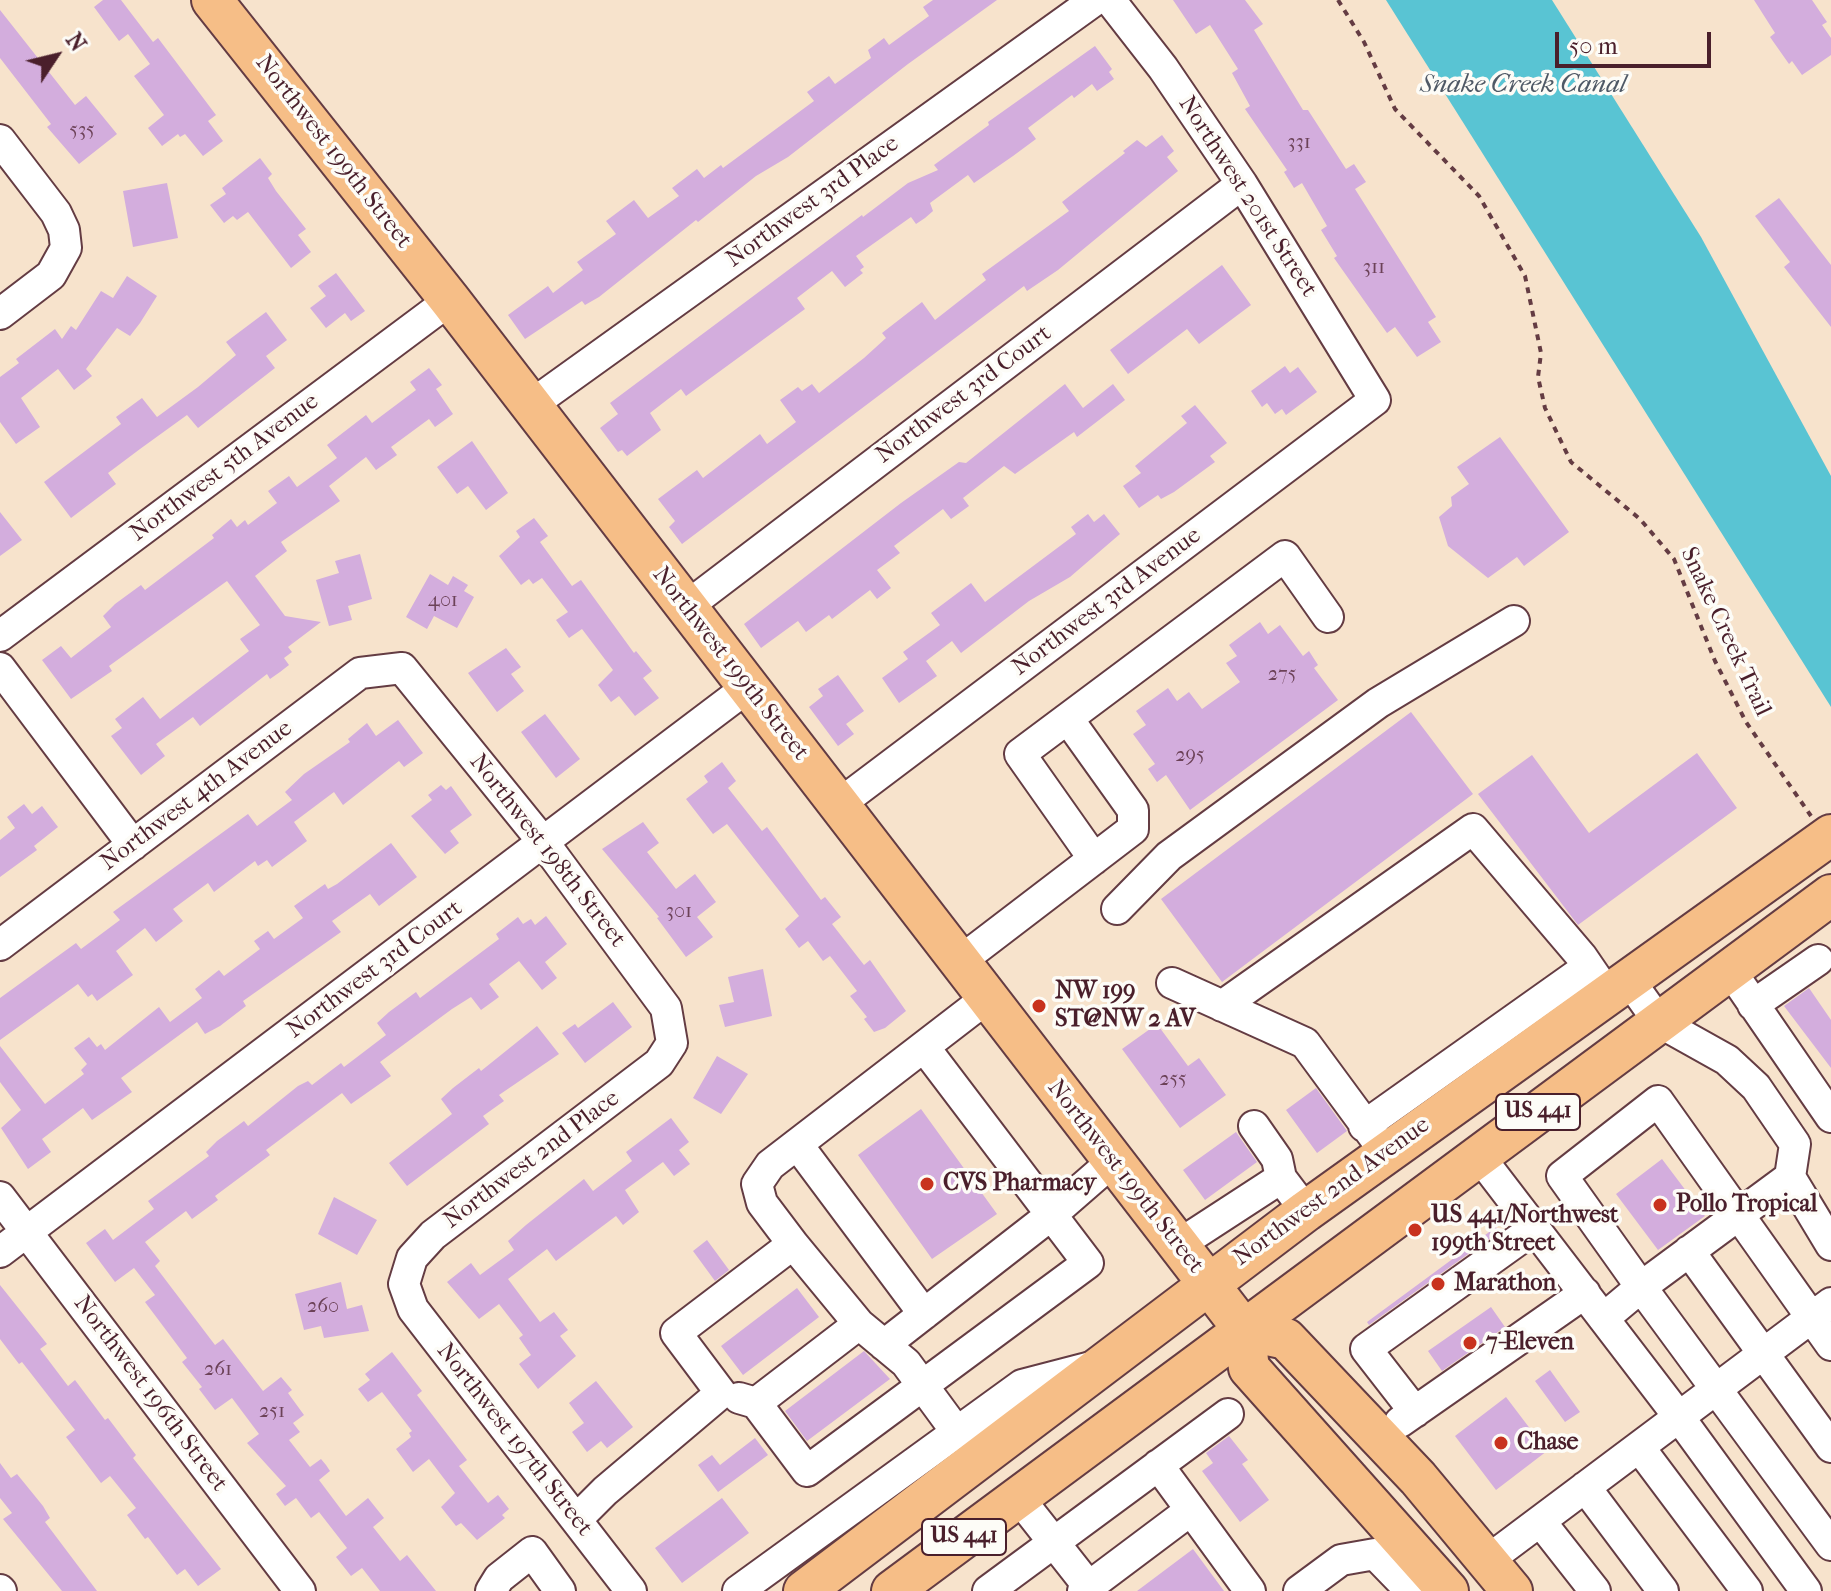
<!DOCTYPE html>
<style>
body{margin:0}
#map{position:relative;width:1831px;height:1591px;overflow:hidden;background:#f7e3cc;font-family:"IM FELL French Canon",serif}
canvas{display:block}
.north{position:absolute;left:16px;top:16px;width:80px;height:80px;-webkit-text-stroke:6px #fdfcf7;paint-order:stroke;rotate:55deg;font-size:22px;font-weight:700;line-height:32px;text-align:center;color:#4a1f2b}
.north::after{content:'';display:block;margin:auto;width:28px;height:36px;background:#4a1f2b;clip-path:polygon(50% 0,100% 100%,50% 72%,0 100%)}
.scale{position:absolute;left:1555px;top:32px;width:156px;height:36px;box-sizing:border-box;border:4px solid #4a1f2b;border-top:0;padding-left:10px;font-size:24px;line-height:28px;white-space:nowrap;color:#4a1f2b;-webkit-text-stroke:6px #fdfcf7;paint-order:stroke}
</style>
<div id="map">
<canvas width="1831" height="1591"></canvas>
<div class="north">N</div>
<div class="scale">50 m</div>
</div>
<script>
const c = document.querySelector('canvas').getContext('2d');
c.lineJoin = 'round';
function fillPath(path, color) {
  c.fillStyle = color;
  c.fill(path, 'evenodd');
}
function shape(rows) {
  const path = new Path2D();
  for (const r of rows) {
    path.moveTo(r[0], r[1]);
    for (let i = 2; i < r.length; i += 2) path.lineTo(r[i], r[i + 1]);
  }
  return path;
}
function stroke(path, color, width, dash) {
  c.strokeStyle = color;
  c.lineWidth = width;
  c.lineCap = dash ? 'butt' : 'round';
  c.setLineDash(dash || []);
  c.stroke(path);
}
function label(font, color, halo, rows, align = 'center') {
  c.font = font + ' "IM FELL French Canon",serif';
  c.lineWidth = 7;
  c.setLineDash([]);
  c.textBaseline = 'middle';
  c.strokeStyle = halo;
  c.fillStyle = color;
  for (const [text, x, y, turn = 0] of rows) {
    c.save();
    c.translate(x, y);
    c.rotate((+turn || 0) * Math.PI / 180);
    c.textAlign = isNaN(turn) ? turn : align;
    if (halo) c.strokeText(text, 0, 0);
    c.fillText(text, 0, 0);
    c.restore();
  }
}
const water = shape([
 [1386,0,1552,0,1701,237,1831,476,1831,707]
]);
const building = shape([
 [103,0,121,0,153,42,158,38,216,115,208,121,223,141,203,156,185,134,180,137,178,134,162,146,148,128,164,115,134,76,150,64,128,34,119,41,94,7],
 [933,0,997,0,908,64,788,157,756,176,698,222,696,220,599,297,585,305,582,301,525,339,508,315,548,286,553,293,583,270,577,262,616,234,606,221,634,200,648,218,679,196,672,188,697,169,704,178,721,165,723,168,814,101,807,92,829,76,835,84,871,58,868,50,884,38,889,45,929,16,923,7],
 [1173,0,1245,0,1263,24,1254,30,1303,110,1308,110,1346,169,1354,164,1366,182,1355,189,1436,317,1428,322,1441,342,1417,357,1395,327,1387,333,1334,258,1337,256,1321,230,1327,226,1302,183,1294,188,1284,172,1287,170,1245,109,1250,106,1232,73,1238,69,1210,25,1196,34],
 [1754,0,1812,0,1827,22,1822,25,1831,38,1831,55,1802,75,1792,61,1789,64,1770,37,1775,33],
 [0,10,75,105,86,96,117,134,79,164,47,127,51,124,0,58],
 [1095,46,1112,69,1109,72,1114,79,1097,91,1092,84,1074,98,1072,95,1028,128,1036,139,1013,156,974,183,968,175,930,203,933,211,925,218,916,224,911,217,856,256,864,267,860,270,863,273,845,287,832,271,797,298,805,309,686,396,681,389,650,413,661,430,627,456,622,450,618,452,600,428,618,414,610,403,862,215,863,217,908,183,938,170,934,165,989,125,988,122],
 [1162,135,1174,151,1167,157,1178,171,1058,270,1027,291,1024,286,682,544,669,527,675,521,658,499,697,470,703,478,760,434,767,444,796,422,780,400,798,387,802,391,812,384,819,393,864,358,886,338,882,333,922,302,935,320,986,280,982,274,1069,211,1062,202,1125,153,1123,151,1137,140,1146,147],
 [260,158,272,174,268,178,276,191,306,229,298,235,311,252,291,268,248,212,237,220,233,216,224,223,210,205,226,194,222,188],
 [167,183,178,238,133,247,123,191],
 [1779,198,1831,265,1831,327,1784,267,1790,262,1755,216],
 [1222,265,1251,305,1199,344,1187,329,1128,374,1110,350],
 [336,273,365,311,351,321,345,313,326,328,310,308,326,296,318,286],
 [127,276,157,296,140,323,130,336,117,328,86,369,92,376,74,390,58,369,21,398,40,427,16,444,0,422,0,377,19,363,16,359,55,329,62,339,71,326,76,330,101,291,113,298],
 [266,312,287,340,266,356,275,368,198,428,187,415,140,449,108,473,116,484,71,518,44,482,121,424,116,417,142,398,157,417,198,387,236,355,226,342],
 [1285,366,1290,373,1298,367,1317,392,1286,415,1282,409,1275,414,1267,403,1262,407,1251,391],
 [429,368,442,385,436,389,453,414,435,427,429,419,391,447,397,455,376,470,366,457,329,486,340,501,281,542,287,551,255,576,285,616,321,622,288,647,292,652,284,658,289,665,280,672,270,679,267,674,200,726,193,717,156,744,165,756,141,775,111,736,122,728,115,719,143,697,160,719,249,651,240,639,260,625,227,581,109,666,112,671,71,699,42,660,61,646,71,658,111,627,103,616,115,604,141,585,145,590,214,538,212,535,231,519,237,527,245,520,248,525,277,503,268,491,289,476,297,487,337,458,327,445,366,415,372,423,416,390,410,382],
 [1065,384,1083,408,1113,384,1125,400,1077,437,1074,432,1015,474,1004,466,963,498,969,506,951,519,943,509,894,546,900,553,877,570,891,588,877,599,870,590,832,619,829,615,806,632,798,621,761,648,744,624,901,503,959,462,966,463],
 [1195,405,1227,443,1210,456,1215,462,1174,492,1161,499,1158,495,1139,508,1123,486,1141,473,1135,466,1187,423,1181,416],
 [1500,437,1569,532,1524,566,1517,557,1488,578,1448,546,1439,517,1452,506,1451,497,1469,484,1457,467],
 [472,441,508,493,486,510,468,486,457,494,437,467],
 [0,512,22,540,0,556],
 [1088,514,1094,522,1104,514,1120,534,1070,577,1029,601,961,653,952,641,926,661,937,676,899,703,882,678,908,659,903,652,940,625,931,613,971,583,985,602,1076,534,1071,527],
 [534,518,548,536,540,542,572,586,581,580,634,653,636,651,652,671,643,678,659,698,635,716,619,696,611,702,598,685,613,670,582,629,569,638,556,620,568,612,542,578,533,584,529,579,521,585,499,556,520,537,516,531],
 [360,554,372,599,348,606,352,620,329,626,316,580,339,573,335,561],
 [430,574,448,585,453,576,468,585,464,591,474,597,457,628,434,616,427,629,406,617],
 [1260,622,1268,634,1280,625,1303,656,1309,651,1318,665,1314,668,1338,700,1190,810,1166,775,1157,782,1148,769,1155,764,1133,734,1146,725,1136,711,1168,688,1177,701,1189,692,1202,709,1240,682,1226,663,1237,656,1229,645],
 [506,648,521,667,511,674,524,691,497,712,468,673],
 [838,675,864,711,846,724,854,734,838,746,809,707,823,696,818,689],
 [1411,712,1473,794,1222,982,1161,899],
 [545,714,580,759,556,778,521,732],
 [398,720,423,753,404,767,399,761,343,805,334,792,294,822,307,841,272,867,267,860,258,866,255,861,214,892,208,883,173,909,183,921,156,942,145,928,116,951,133,975,97,1001,92,994,88,997,78,984,0,1040,0,998,76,943,81,949,120,920,113,912,248,814,257,826,292,800,285,792,304,774,350,742,348,739,367,723,376,736],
 [1697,753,1737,808,1578,925,1478,794,1532,755,1589,833],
 [722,762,736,781,728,788,762,831,767,827,821,900,825,897,841,917,832,924,864,965,870,960,906,1011,885,1028,874,1032,864,1019,867,1017,850,996,857,991,830,956,823,961,808,941,799,948,785,929,799,916,727,824,713,834,686,799,708,782,704,776],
 [441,785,446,790,451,786,472,815,450,831,459,843,445,854,411,816,432,800,428,795],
 [24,804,32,814,42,806,58,827,34,846,37,850,0,877,0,840,15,828,7,817],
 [643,822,659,843,647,852,676,889,695,874,716,902,697,917,713,937,686,957,657,918,659,917,602,849],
 [391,843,417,877,379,906,370,894,332,921,341,932,243,1001,246,1006,220,1026,205,1034,197,1022,121,1078,132,1092,92,1120,83,1108,42,1139,51,1152,28,1169,1,1128,21,1110,0,1082,0,1046,45,1104,84,1074,81,1070,87,1064,74,1048,89,1037,97,1047,101,1044,105,1050,159,1007,170,1022,202,998,195,989,219,970,224,976,260,949,254,941,268,931,274,939,303,918,294,906,325,884,328,889,337,884],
 [546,916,567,944,545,962,557,978,542,990,519,961,489,984,499,997,481,1010,471,997,452,1009,380,1062,391,1076,351,1104,342,1093,266,1150,270,1155,215,1196,218,1200,192,1219,186,1211,145,1242,160,1261,155,1266,215,1345,223,1339,263,1391,281,1377,292,1390,288,1393,304,1415,293,1423,300,1432,289,1440,310,1467,321,1459,326,1465,330,1471,319,1480,346,1516,368,1498,384,1518,373,1527,400,1561,407,1555,436,1591,380,1591,362,1568,351,1576,336,1557,347,1548,319,1512,311,1518,296,1498,285,1506,276,1494,286,1486,247,1443,259,1434,232,1398,215,1410,199,1389,202,1387,182,1362,187,1358,145,1302,155,1295,134,1268,115,1282,86,1243,105,1229,113,1240,154,1209,148,1201,209,1156,206,1152,217,1141,244,1121,248,1126,298,1086,308,1081,312,1085,341,1063,344,1067,386,1035,377,1023,389,1012,416,992,420,998,499,939,496,934,518,917,523,924,531,919,535,925],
 [763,969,772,1016,725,1027,719,1005,734,1002,728,977],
 [1809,988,1831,1020,1831,1068,1784,1006],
 [613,1002,632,1027,585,1063,562,1033,575,1024,578,1028],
 [1157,1024,1188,1066,1199,1058,1226,1095,1180,1128,1122,1049],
 [537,1026,559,1054,499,1095,504,1101,483,1116,489,1124,407,1186,389,1163,452,1114,441,1099,453,1088,479,1068,481,1071],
 [717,1056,748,1074,721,1114,693,1098],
 [1316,1088,1347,1131,1317,1153,1286,1110],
 [921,1109,997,1214,932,1259,858,1155],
 [671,1118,689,1142,679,1150,690,1164,674,1176,663,1162,625,1190,639,1212,623,1225,616,1216,556,1261,547,1249,508,1279,540,1322,554,1312,568,1330,560,1336,576,1356,538,1389,519,1364,531,1355,519,1338,523,1335,499,1304,479,1319,447,1282,471,1263,480,1275,514,1250,508,1241,526,1225,584,1179,593,1191,632,1161,626,1152],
 [1236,1132,1257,1162,1205,1200,1183,1170],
 [1662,1159,1705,1216,1658,1250,1616,1194],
 [334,1197,377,1220,357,1255,318,1234],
 [1496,1227,1499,1232,1369,1325,1367,1322],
 [707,1240,729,1270,715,1281,693,1251],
 [341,1282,347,1309,362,1305,369,1331,324,1338,321,1326,304,1330,295,1294],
 [0,1285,47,1344,40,1349,68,1386,75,1380,105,1420,108,1418,136,1455,133,1458,221,1569,198,1586,185,1569,177,1575,148,1537,145,1539,127,1515,136,1508,110,1476,101,1483,66,1437,75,1430,22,1362,19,1364,0,1339],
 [797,1288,819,1317,743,1375,721,1346],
 [1491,1307,1505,1327,1442,1371,1428,1351],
 [864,1351,890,1379,807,1441,785,1411],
 [392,1352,422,1391,417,1395,467,1460,459,1466,488,1503,498,1495,509,1509,502,1515,505,1518,477,1540,461,1523,456,1526,441,1507,455,1493,429,1459,413,1472,396,1449,411,1437,409,1433,412,1431,382,1392,368,1402,358,1389,370,1380,365,1374],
 [1550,1370,1580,1412,1565,1422,1535,1381],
 [596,1381,633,1427,607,1448,601,1441,587,1452,572,1432,584,1423,569,1403],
 [1506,1397,1547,1451,1496,1490,1455,1436],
 [1229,1436,1248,1460,1242,1464,1269,1500,1240,1522,1202,1471,1213,1463,1206,1453],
 [755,1438,768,1455,718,1492,698,1465,712,1455,720,1465],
 [0,1463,11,1478,17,1474,43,1506,50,1518,45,1522,97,1591,62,1591,3,1519,12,1513,0,1498],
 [722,1498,749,1533,682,1583,655,1548],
 [1193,1549,1224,1591,1137,1591]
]);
const path = shape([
 [1338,0,1364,42,1395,109,1479,196,1525,276,1541,353,1538,377,1545,408,1571,462,1640,519,1674,559,1715,661,1746,722,1811,816]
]);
const minor = shape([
 [0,140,56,213,64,230,66,248,51,275,0,314],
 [531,405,1095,0],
 [686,607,1242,184],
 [0,636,450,300],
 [0,668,133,845],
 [838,805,1375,400,1242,184,1163,68,1110,0],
 [1094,859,1020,754,1285,556,1328,617],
 [1117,909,1169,856,1378,703,1514,621],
 [0,945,360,673,402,668,544,843,666,1008,672,1043,659,1063,433,1235,412,1258,404,1284,413,1309,631,1591],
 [959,962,1133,829,1133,810,1068,719],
 [1730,970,1831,1117],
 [1629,980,1659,1022,1727,1060,1756,1087,1795,1144,1790,1177,1831,1245],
 [1172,983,1305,1043,1386,1153],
 [1753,1005,1818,960],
 [1222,1006,1473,829,1582,957,1608,995],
 [1254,1126,1277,1159,1281,1178,1306,1211],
 [1364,1126,1588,967],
 [797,1144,924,1314],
 [1479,1156,1679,1417,1806,1591],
 [1790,1177,1641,1287,1831,1545],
 [0,1197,300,1591],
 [793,1244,859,1324,906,1363,956,1431],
 [1178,1245,1281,1178],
 [1689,1251,1831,1447],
 [0,1252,748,687],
 [1604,1318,1641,1287,1562,1176,1658,1101,1831,1345],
 [884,1345,1051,1215,1113,1161],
 [739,1398,756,1403,859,1324],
 [756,1403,807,1471,1088,1263,924,1047],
 [1415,1412,1366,1349,1535,1228],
 [1400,1422,1585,1293],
 [1639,1447,1747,1591],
 [1158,1465,1191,1510],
 [1585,1487,1663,1591],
 [1018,1497,1089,1587],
 [576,1520,605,1491,721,1393,676,1333,793,1244,762,1203,757,1184,770,1165,987,998],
 [1540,1521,1595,1591],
 [1488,1560,1831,1303],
 [0,1590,1,1591],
 [491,1591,499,1578,532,1552,560,1591],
 [738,1591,1022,1385,1095,1366],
 [988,1591,1228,1414],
 [1083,1591,1191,1510,1250,1591],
 [1299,1591,1341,1560,1375,1554,1411,1591]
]);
const major = shape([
 [212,0,450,300,1244,1330,1249,1368,1448,1591],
 [1244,1330,1286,1339,1418,1478,1512,1591],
 [804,1591,1306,1211,1831,835],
 [892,1591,1831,895]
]);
const markers = [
 [1039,1006,8,"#c8321e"],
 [927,1184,8,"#c8321e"],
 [1660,1205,8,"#c8321e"],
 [1415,1230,8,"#c8321e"],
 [1438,1284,8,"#c8321e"],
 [1470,1343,8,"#c8321e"],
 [1501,1443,8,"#c8321e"]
];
const numberNames = [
 ["535",82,131],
 ["331",1299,143],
 ["311",1374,268],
 ["401",443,601],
 ["275",1282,675],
 ["295",1190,756],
 ["301",679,912],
 ["255",1173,1080],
 ["260",323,1307],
 ["261",218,1370],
 ["251",272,1412]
];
const shields = [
 [1538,1112,84],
 [964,1537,84]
];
const shieldNames = [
 ["US 441",1538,1112],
 ["US 441",964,1537]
];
const streetNames = [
 ["Northwest 199th Street",333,152,52],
 ["Northwest 201st Street",1247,197,57],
 ["Northwest 3rd Place",813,202,-36],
 ["Northwest 3rd Court",964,395,-37],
 ["Northwest 5th Avenue",225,468,-37],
 ["Northwest 3rd Avenue",1107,602,-37],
 ["Snake Creek Trail",1725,632,65],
 ["Northwest 199th Street",730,664,52],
 ["Northwest 4th Avenue",197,796,-37],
 ["Northwest 198th Street",547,851,52],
 ["Northwest 3rd Court",375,970,-37],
 ["Northwest 2nd Place",532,1160,-37],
 ["Northwest 199th Street",1125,1177,52],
 ["Northwest 2nd Avenue",1332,1192,-36],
 ["Northwest 196th Street",150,1394,53],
 ["Northwest 197th Street",514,1440,52]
];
const poiNames = [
 ["NW 199",1055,992],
 ["ST@NW 2 AV",1055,1020],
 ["CVS Pharmacy",943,1184],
 ["Pollo Tropical",1676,1205],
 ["US 441/Northwest",1431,1216],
 ["199th Street",1431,1244],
 ["Marathon",1454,1284],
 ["7-Eleven",1486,1343],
 ["Chase",1517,1443]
];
const waterNames = [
 ["Snake Creek Canal",1523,86]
];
fillPath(water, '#59c4d3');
fillPath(building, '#d3addd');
stroke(minor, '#643c43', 34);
stroke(major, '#643c43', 44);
stroke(path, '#643c43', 4, [6, 6]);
stroke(minor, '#fff', 30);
stroke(major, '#f6be87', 40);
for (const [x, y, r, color] of markers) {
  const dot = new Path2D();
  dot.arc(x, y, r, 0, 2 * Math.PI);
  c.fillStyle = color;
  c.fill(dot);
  stroke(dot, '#fdfcf7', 3);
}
label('20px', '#6c4258', null, numberNames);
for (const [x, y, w] of shields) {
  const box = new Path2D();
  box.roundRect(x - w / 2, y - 18, w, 36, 6);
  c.fillStyle = '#fdfcf7';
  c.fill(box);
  stroke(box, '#4a1f2b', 2);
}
label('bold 22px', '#4a1f2b', null, shieldNames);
label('24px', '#4a1f2b', '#fdfcf7', streetNames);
label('bold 24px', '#4a1f2b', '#fdfcf7', poiNames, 'left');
label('italic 26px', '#4f5966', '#fdfcf7', waterNames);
</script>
